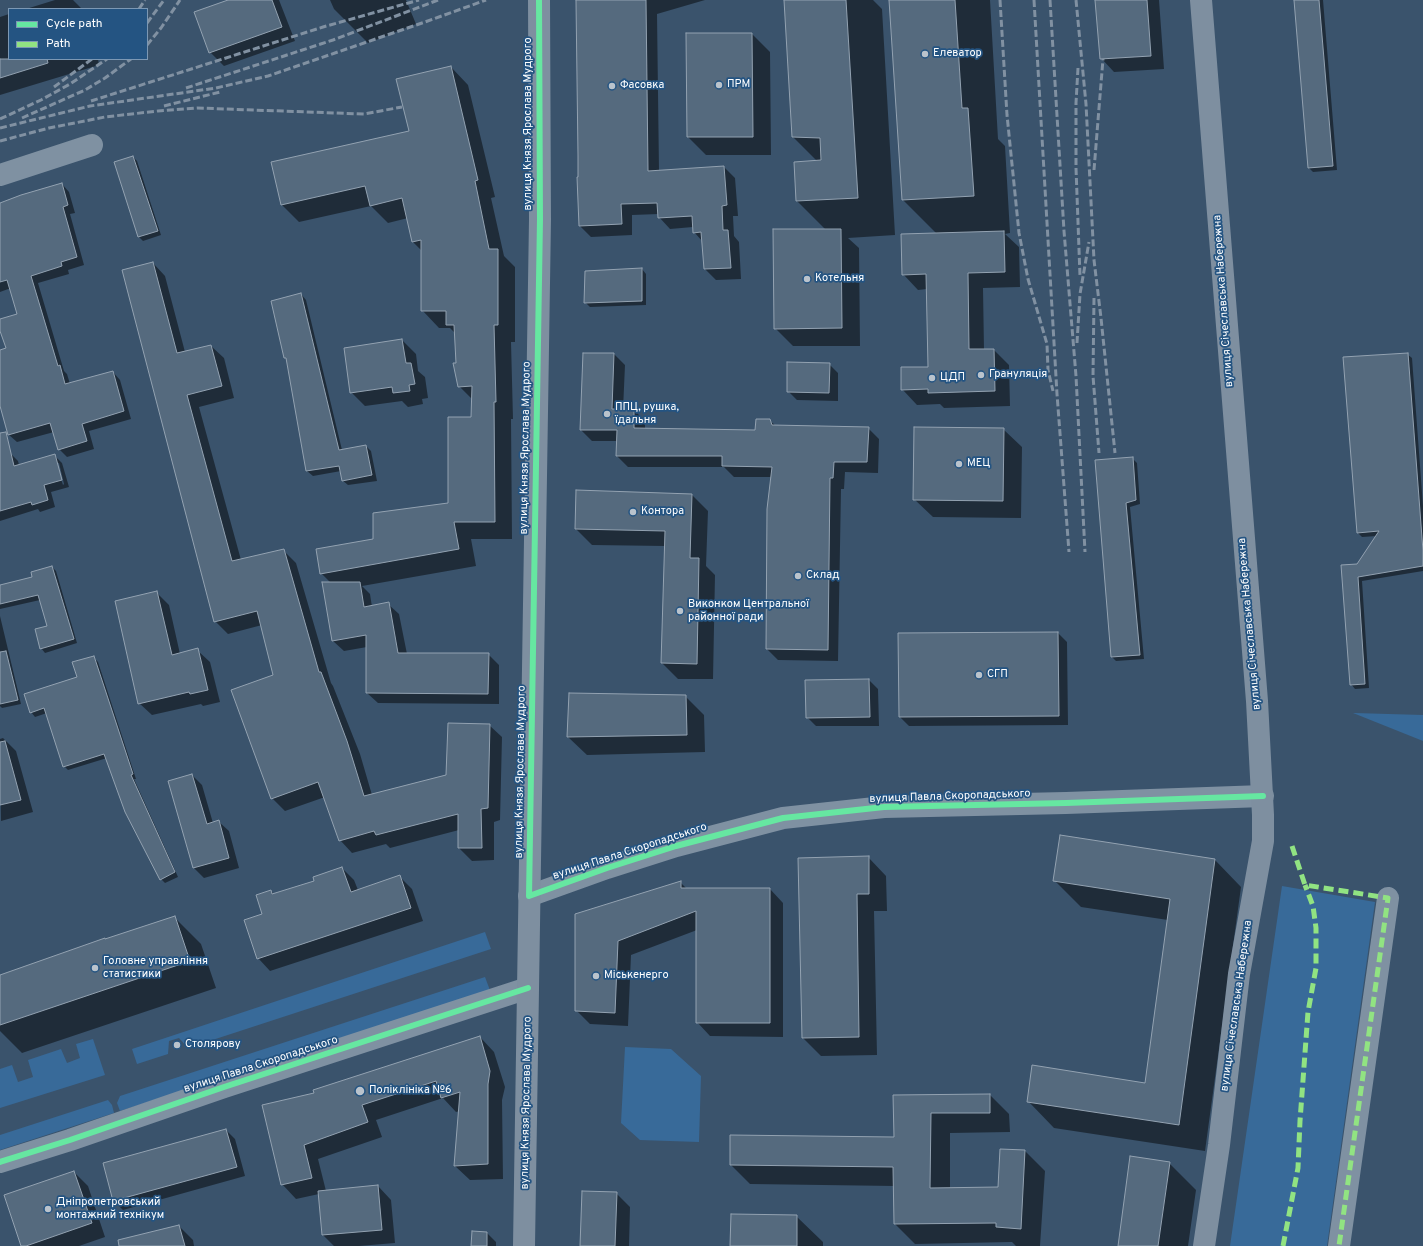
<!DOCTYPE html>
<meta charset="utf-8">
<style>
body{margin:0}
#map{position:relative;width:1423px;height:1246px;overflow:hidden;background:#3a536c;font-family:Overpass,sans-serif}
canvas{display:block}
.legend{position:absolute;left:8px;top:8px;width:140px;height:52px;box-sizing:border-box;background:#245482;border:1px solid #7c98b4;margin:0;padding:5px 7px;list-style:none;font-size:12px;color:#fff}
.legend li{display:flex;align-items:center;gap:8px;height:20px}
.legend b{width:20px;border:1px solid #7c98b4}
</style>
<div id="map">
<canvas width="1423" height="1246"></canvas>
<ul class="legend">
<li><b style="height:5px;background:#66e7a1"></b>Cycle path</li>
<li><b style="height:5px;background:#91e382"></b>Path</li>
</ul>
</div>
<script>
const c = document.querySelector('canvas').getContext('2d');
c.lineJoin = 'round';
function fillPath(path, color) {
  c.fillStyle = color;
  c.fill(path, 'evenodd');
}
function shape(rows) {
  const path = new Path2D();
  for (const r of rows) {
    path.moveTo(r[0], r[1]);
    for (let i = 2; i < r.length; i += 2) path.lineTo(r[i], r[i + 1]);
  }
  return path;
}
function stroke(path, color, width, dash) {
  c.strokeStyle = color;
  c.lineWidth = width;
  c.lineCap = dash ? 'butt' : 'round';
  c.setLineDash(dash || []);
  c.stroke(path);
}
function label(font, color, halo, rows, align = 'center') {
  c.font = font + ' Overpass,sans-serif';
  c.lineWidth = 3.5;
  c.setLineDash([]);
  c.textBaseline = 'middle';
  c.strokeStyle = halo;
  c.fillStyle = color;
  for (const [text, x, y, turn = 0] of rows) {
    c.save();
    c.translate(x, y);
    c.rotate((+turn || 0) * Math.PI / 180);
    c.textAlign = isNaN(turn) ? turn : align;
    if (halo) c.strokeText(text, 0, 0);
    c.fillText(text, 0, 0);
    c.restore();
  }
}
const green = shape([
 [1354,713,1423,715,1423,741,1353,713],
 [1282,886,1375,902,1327,1246,1230,1246],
 [485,932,491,949,188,1048,179,1038,169,1041,168,1054,137,1064,132,1049],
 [485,977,491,993,120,1111,117,1103,120,1096],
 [93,1039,105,1075,0,1108,0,1069,12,1065,18,1082,33,1077,28,1060,61,1049,67,1063,80,1058,76,1044],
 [625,1047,671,1049,701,1076,699,1142,640,1140,621,1123],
 [108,1100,112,1105,114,1113,0,1150,0,1135]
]);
const shadow = shape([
 [55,0,73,0,82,9,26,9],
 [231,0,279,0,295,41,224,66,210,52],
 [330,0,406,0,416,24,368,43,334,9],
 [577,0,705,0,657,14,659,171,724,167,735,178,738,216,733,216,734,236,739,242,741,279,716,280,705,269,703,242,694,232,693,227,670,229,659,217,659,214,632,215,632,235,591,237,580,226],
 [785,0,873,0,882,9,895,235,848,238,859,248,860,346,793,346,775,328,826,230,797,201,818,162,793,137],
 [890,0,990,0,998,139,1005,146,1010,233,1005,234,1019,247,1020,287,983,288,984,350,994,350,1009,365,1010,406,944,408,940,404,917,405,902,389,929,368,927,289,918,290,903,274,937,234,903,200],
 [1096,0,1159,0,1164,69,1114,72,1101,58],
 [1295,0,1323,0,1337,170,1313,172,1309,168],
 [9,14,9,59,98,59,99,65,0,95,0,17],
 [687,34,752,34,770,52,771,155,706,155,688,137],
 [451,67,468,85,495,197,491,198,504,256,515,267,515,342,511,342,513,419,511,419,512,539,471,539,476,566,362,586,370,594,372,607,388,604,399,614,407,654,488,654,499,665,499,704,378,703,367,693,367,647,344,651,333,641,331,583,321,573,374,540,449,504,472,418,473,400,459,386,456,334,450,328,439,328,422,310,422,251,413,242,408,218,388,223,371,206,299,222,282,205,410,132],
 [133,157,137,161,161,235,143,241,139,237],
 [62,184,69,192,75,213,70,214,84,265,68,270,69,274,38,283,64,371,67,374,70,384,113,372,120,380,131,419,89,431,94,449,67,457,59,449,54,432,17,442,9,435,0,402,0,351,7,349,0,328,0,320,18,314,11,288,0,292,0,203],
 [153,263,165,276,185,352,211,346,224,358,234,398,199,407,241,560,283,550,296,563,331,683,333,686,360,754,372,795,447,776,489,725,502,737,500,820,494,822,494,860,472,861,459,848,459,830,390,848,386,844,352,853,340,840,325,797,285,811,272,798,274,676,262,625,228,634,215,621],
 [642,269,646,274,646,305,590,307,585,302,586,272],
 [301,294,306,300,342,450,366,446,371,451,377,481,348,485,342,480,341,471,313,476,307,471,288,360,285,358],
 [402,340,416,354,418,371,425,377,428,398,422,399,423,404,408,407,402,401,365,406,351,392],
 [614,354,625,365,623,410,634,410,645,421,645,429,756,431,769,420,776,426,868,428,879,439,878,473,845,472,844,489,841,489,838,661,778,660,767,649,772,477,734,477,724,467,628,467,617,456,618,441,592,441,581,430],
 [1407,354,1412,358,1423,506,1423,571,1362,581,1369,688,1355,689,1351,684,1358,565,1377,536,1362,537,1358,533],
 [829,364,838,373,838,401,797,400,788,391],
 [1003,429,1022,447,1021,518,933,517,914,499],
 [10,453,18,461,19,465,55,456,62,463,69,487,51,492,55,507,40,512,38,509,0,521,0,456],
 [56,463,59,463,64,484,63,485],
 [1132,458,1137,463,1140,504,1130,507,1144,659,1116,661,1112,657,1096,461],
 [692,495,708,511,706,566,715,575,713,679,678,679,662,663,665,546,592,545,576,529],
 [52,567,56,571,77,643,45,653,41,648,48,627,40,600,0,609,0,586,33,578],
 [157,593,169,605,180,654,197,650,210,662,220,702,203,706,201,704,152,715,139,703],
 [0,616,21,704,2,708,0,706],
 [1058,633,1067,642,1068,725,909,726,900,717],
 [94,658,98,662,136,779,134,779,178,877,165,883,161,879,107,758,68,770,64,766,47,713,35,717,31,712,79,678],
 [869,680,878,689,879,726,816,726,807,717,806,681],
 [685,696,704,715,705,752,587,755,568,737],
 [3,738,16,751,33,812,1,821,0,739],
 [192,775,202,785,213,823,218,821,229,831,239,868,204,878,194,868,169,781],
 [868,857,886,876,887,911,874,911,877,1055,821,1056,803,1038],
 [1215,860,1241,887,1205,1151,1054,1128,1028,1101,1146,1084,1168,920,1081,907,1054,880],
 [342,868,354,880,358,890,399,876,412,889,423,921,270,971,258,958,263,915,271,891,274,894,315,881],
 [680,882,687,889,770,889,783,903,783,1037,710,1036,697,1022,697,930,631,955,628,1026,590,1024,576,1010,576,914],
 [174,917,201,944,216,988,22,1053,0,1031,0,976],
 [480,1037,494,1052,505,1087,502,1100,503,1179,470,1180,455,1166,460,1111,456,1112,443,1098,376,1120,382,1137,318,1159,326,1191,378,1186,391,1200,395,1243,359,1246,334,1246,322,1234,319,1194,296,1199,282,1184,316,1093],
 [990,1095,1009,1114,1010,1132,950,1133,950,1189,999,1188,1025,1151,1045,1171,1040,1246,1016,1246,1012,1242,915,1244,895,1224,895,1186,750,1184,731,1165,895,1138,894,1096],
 [226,1130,235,1139,245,1176,123,1210,114,1201,104,1164],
 [1169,1163,1196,1190,1188,1246,1119,1246],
 [74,1172,88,1186,105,1237,79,1246,22,1246],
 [616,1193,630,1207,629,1246,581,1246],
 [796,1216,823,1242,823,1246,731,1246],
 [179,1226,193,1240,194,1246,134,1246],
 [487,1233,496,1242,496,1246,472,1246]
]);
const building = shape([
 [228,0,272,0,282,27,209,53,194,12,228,0],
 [576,0,646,0,648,171,724,166,727,205,722,206,723,230,728,230,731,268,704,269,701,232,693,233,692,216,658,218,657,203,621,204,622,224,579,226,577,177,578,177,578,156,576,0],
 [784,0,846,0,858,198,796,201,794,162,821,160,820,138,792,137,784,0],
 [889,0,955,0,962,108,968,108,974,196,902,200,889,0],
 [1095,0,1147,0,1151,56,1100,59,1095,0],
 [1294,0,1319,0,1333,166,1308,168,1294,0],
 [686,33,752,33,753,137,687,137,686,33],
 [0,59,47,59,48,63,0,78,0,59],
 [451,66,478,180,475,181,489,249,498,249,498,325,494,325,496,402,494,402,495,522,454,522,459,549,320,574,316,549,373,539,373,513,448,503,448,417,471,417,472,386,458,387,453,363,456,363,454,325,446,325,446,311,421,311,421,240,412,242,402,198,370,206,365,186,281,205,271,162,409,131,396,79,451,66],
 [133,156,158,231,138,237,114,162,133,156],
 [62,183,68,205,63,207,77,257,61,262,62,266,31,276,58,366,60,365,65,384,113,371,124,411,82,424,87,441,58,450,50,423,8,435,0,406,0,350,6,348,0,331,0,319,17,314,7,280,0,282,0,203,21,195,62,183],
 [773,229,841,229,842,328,774,329,773,229],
 [1004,231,1005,272,968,273,969,349,994,349,995,391,928,393,928,389,901,390,901,367,928,367,926,274,902,275,901,234,1004,231],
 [153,262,177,353,211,345,222,386,187,395,232,561,284,549,319,672,321,672,347,741,364,796,446,775,448,723,490,724,488,808,481,809,482,848,458,848,458,814,376,835,374,831,339,841,318,782,271,799,231,690,273,675,257,611,214,622,122,270,153,262],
 [642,268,642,301,584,303,585,271,642,268],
 [301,293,339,450,366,445,372,475,342,481,339,466,306,471,286,358,284,358,271,301,301,293],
 [402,339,406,363,411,363,415,384,409,385,410,391,393,393,392,387,350,393,344,348,402,339],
 [583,353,614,353,612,409,634,409,634,428,755,430,756,419,770,419,772,425,869,427,867,462,834,462,833,478,830,478,828,650,766,649,767,509,772,467,722,466,722,456,616,456,617,430,580,430,583,353],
 [1408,353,1423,551,1423,566,1358,577,1365,684,1350,685,1341,565,1357,564,1379,531,1357,533,1343,357,1408,353],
 [787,362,830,363,829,393,787,392,787,362],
 [914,427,1004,428,1003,501,913,500,914,427],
 [6,432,14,466,55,454,62,480,44,485,48,500,32,505,31,502,0,511,0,433,6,432],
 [1133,457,1136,500,1126,503,1140,655,1111,657,1095,460,1133,457],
 [576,490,692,494,690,558,699,558,697,664,661,663,665,531,575,529,576,490],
 [52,566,74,639,40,649,35,629,47,626,38,595,0,604,0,585,32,577,31,572,52,566],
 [322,582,360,582,364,607,389,602,398,653,489,653,488,694,366,693,366,635,332,641,322,582],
 [157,591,172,655,198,648,208,690,190,694,189,692,138,704,115,601,157,591],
 [1058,632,1059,716,899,717,898,633,1058,632],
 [6,651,18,700,0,704,0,652,6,651],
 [94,656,133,774,131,775,175,872,160,880,125,812,104,754,63,767,44,708,30,713,24,694,77,677,72,662,94,656],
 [869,679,870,717,806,718,805,680,869,679],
 [569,693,686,695,687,735,567,737,569,693],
 [5,741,21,800,0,805,0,742,5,741],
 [192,774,207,824,219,820,229,858,193,868,168,781,192,774],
 [1060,835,1215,859,1179,1125,1027,1102,1032,1065,1145,1083,1170,899,1053,881,1060,835],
 [869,856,869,894,857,894,859,1037,802,1038,798,858,869,856],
 [342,867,351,892,400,875,411,908,257,959,244,920,262,914,256,895,271,890,272,894,314,881,313,877,342,867],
 [681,881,681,888,770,888,770,1023,696,1023,696,911,618,941,615,1013,575,1011,575,914,681,881],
 [175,916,190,961,0,1025,0,975,105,938,105,939,175,916],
 [480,1036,490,1071,488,1084,488,1164,454,1166,460,1092,441,1098,436,1081,362,1105,368,1122,304,1145,312,1178,281,1185,262,1105,314,1093,313,1090,480,1036],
 [990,1094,990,1113,931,1113,930,1188,998,1187,1000,1149,1025,1150,1021,1229,996,1227,996,1223,894,1224,893,1167,730,1165,730,1135,894,1137,893,1095,990,1094],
 [226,1129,237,1167,113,1201,103,1163,226,1129],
 [1130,1156,1170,1162,1158,1246,1118,1246,1130,1156],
 [74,1171,92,1223,26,1246,21,1246,4,1195,74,1171],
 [378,1185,382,1230,322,1235,318,1191,378,1185],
 [582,1191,617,1192,615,1246,580,1246,582,1191],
 [731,1214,797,1215,797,1246,730,1246,731,1214],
 [179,1225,185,1246,119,1246,118,1240,179,1225],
 [472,1231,487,1232,487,1246,471,1246,472,1231]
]);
const minor = shape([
 [0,175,92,145],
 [529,896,607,868,676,846,783,818,884,807,1066,803,1263,796],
 [0,1162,70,1140,224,1087,528,988],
 [1339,1246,1388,898]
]);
const major = shape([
 [1201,0,1257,701,1263,815,1263,841,1239,974,1219,1145,1204,1246],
 [524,1246,540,219,539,0]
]);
const rail = shape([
 [1000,0,1007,115,1019,233,1028,279,1047,344,1048,370,1053,391],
 [1034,0,1057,394,1069,552],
 [1050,0,1064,231,1076,376,1085,552],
 [1076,0,1086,104,1094,260,1101,318,1115,453],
 [139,9,145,0],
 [147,23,164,0],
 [147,45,161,28,180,0],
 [1078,68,1076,103,1076,168,1080,276],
 [54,87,92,59],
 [186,88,333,40,438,0],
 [91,101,323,27,419,0],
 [164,106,220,92],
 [22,118,85,90,105,78,131,59],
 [0,119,41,100,70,84,107,59],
 [0,128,90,106,216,88,268,76,425,22,486,0],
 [0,141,49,128,105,117,158,111,197,108,364,114,402,107],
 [1094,170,1103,59],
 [1094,298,1093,376,1099,453],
 [1077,343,1080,294,1089,242]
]);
const quiet = shape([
 [1292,846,1305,885,1388,898,1339,1246],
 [1283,1246,1298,1168,1300,1121,1308,1012,1316,968,1316,928,1313,906,1305,885]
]);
const cycleway = shape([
 [539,0,540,219,529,896,607,868,676,846,783,818,884,807,1066,803,1263,796],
 [0,1162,70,1140,224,1087,528,988]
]);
const markers = [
 [925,54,4,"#bac3cc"],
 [719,85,4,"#bac3cc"],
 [612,86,4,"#bac3cc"],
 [807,279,4,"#bac3cc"],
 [981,375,4,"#bac3cc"],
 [932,378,4,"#bac3cc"],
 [607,414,4,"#bac3cc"],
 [959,464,4,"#bac3cc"],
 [633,512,4,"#bac3cc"],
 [798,576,4,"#bac3cc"],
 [680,611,4,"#bac3cc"],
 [979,675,4,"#bac3cc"],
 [95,968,4,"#bac3cc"],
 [596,976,4,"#bac3cc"],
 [177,1045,4,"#bac3cc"],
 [360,1091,5,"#bac3cc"],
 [48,1209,4,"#bac3cc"]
];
const poiNames = [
 ["Елеватор",933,54],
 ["ПРМ",727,85],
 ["Фасовка",620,86],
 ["Котельня",815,279],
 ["Грануляція",989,375],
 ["ЦДП",940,378],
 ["ППЦ, рушка,",615,408],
 ["їдальня",615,421],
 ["МЕЦ",967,464],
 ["Контора",641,512],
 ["Склад",806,576],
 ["Виконком Центральної",688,605],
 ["районної ради",688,618],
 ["СГП",987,675],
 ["Головне управління",103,962],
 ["статистики",103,975],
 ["Міськенерго",604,976],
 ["Столярову",185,1045],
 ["Поліклініка №6",369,1091],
 ["Дніпропетровський",56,1203],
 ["монтажний технікум",56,1216]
];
const streetNames = [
 ["вулиця Князя Ярослава Мудрого",529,124,-90],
 ["вулиця Січеславська Набережна",1224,301,-94],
 ["вулиця Князя Ярослава Мудрого",526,448,-89],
 ["вулиця Січеславська Набережна",1250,624,-95],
 ["вулиця Князя Ярослава Мудрого",521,772,-89],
 ["вулиця Павла Скоропадського",950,797,-2],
 ["вулиця Павла Скоропадського",630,852,-18],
 ["вулиця Січеславська Набережна",1237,1006,-82],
 ["вулиця Павла Скоропадського",261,1065,-18],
 ["вулиця Князя Ярослава Мудрого",527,1103,-89]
];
fillPath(green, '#386a99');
fillPath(shadow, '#0007');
fillPath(building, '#556a7e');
stroke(building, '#93a2b1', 1);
stroke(minor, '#7f91a2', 22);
stroke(major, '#7e8fa0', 22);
stroke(rail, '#8191a2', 3, [7, 3]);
stroke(quiet, '#91e382', 5, [10, 5]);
stroke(cycleway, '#66e7a1', 6);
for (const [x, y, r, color] of markers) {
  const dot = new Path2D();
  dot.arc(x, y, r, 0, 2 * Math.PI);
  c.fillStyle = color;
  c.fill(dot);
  stroke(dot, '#245482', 1.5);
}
label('11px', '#fff', '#245482', poiNames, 'left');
label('11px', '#fff', '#245482', streetNames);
</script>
